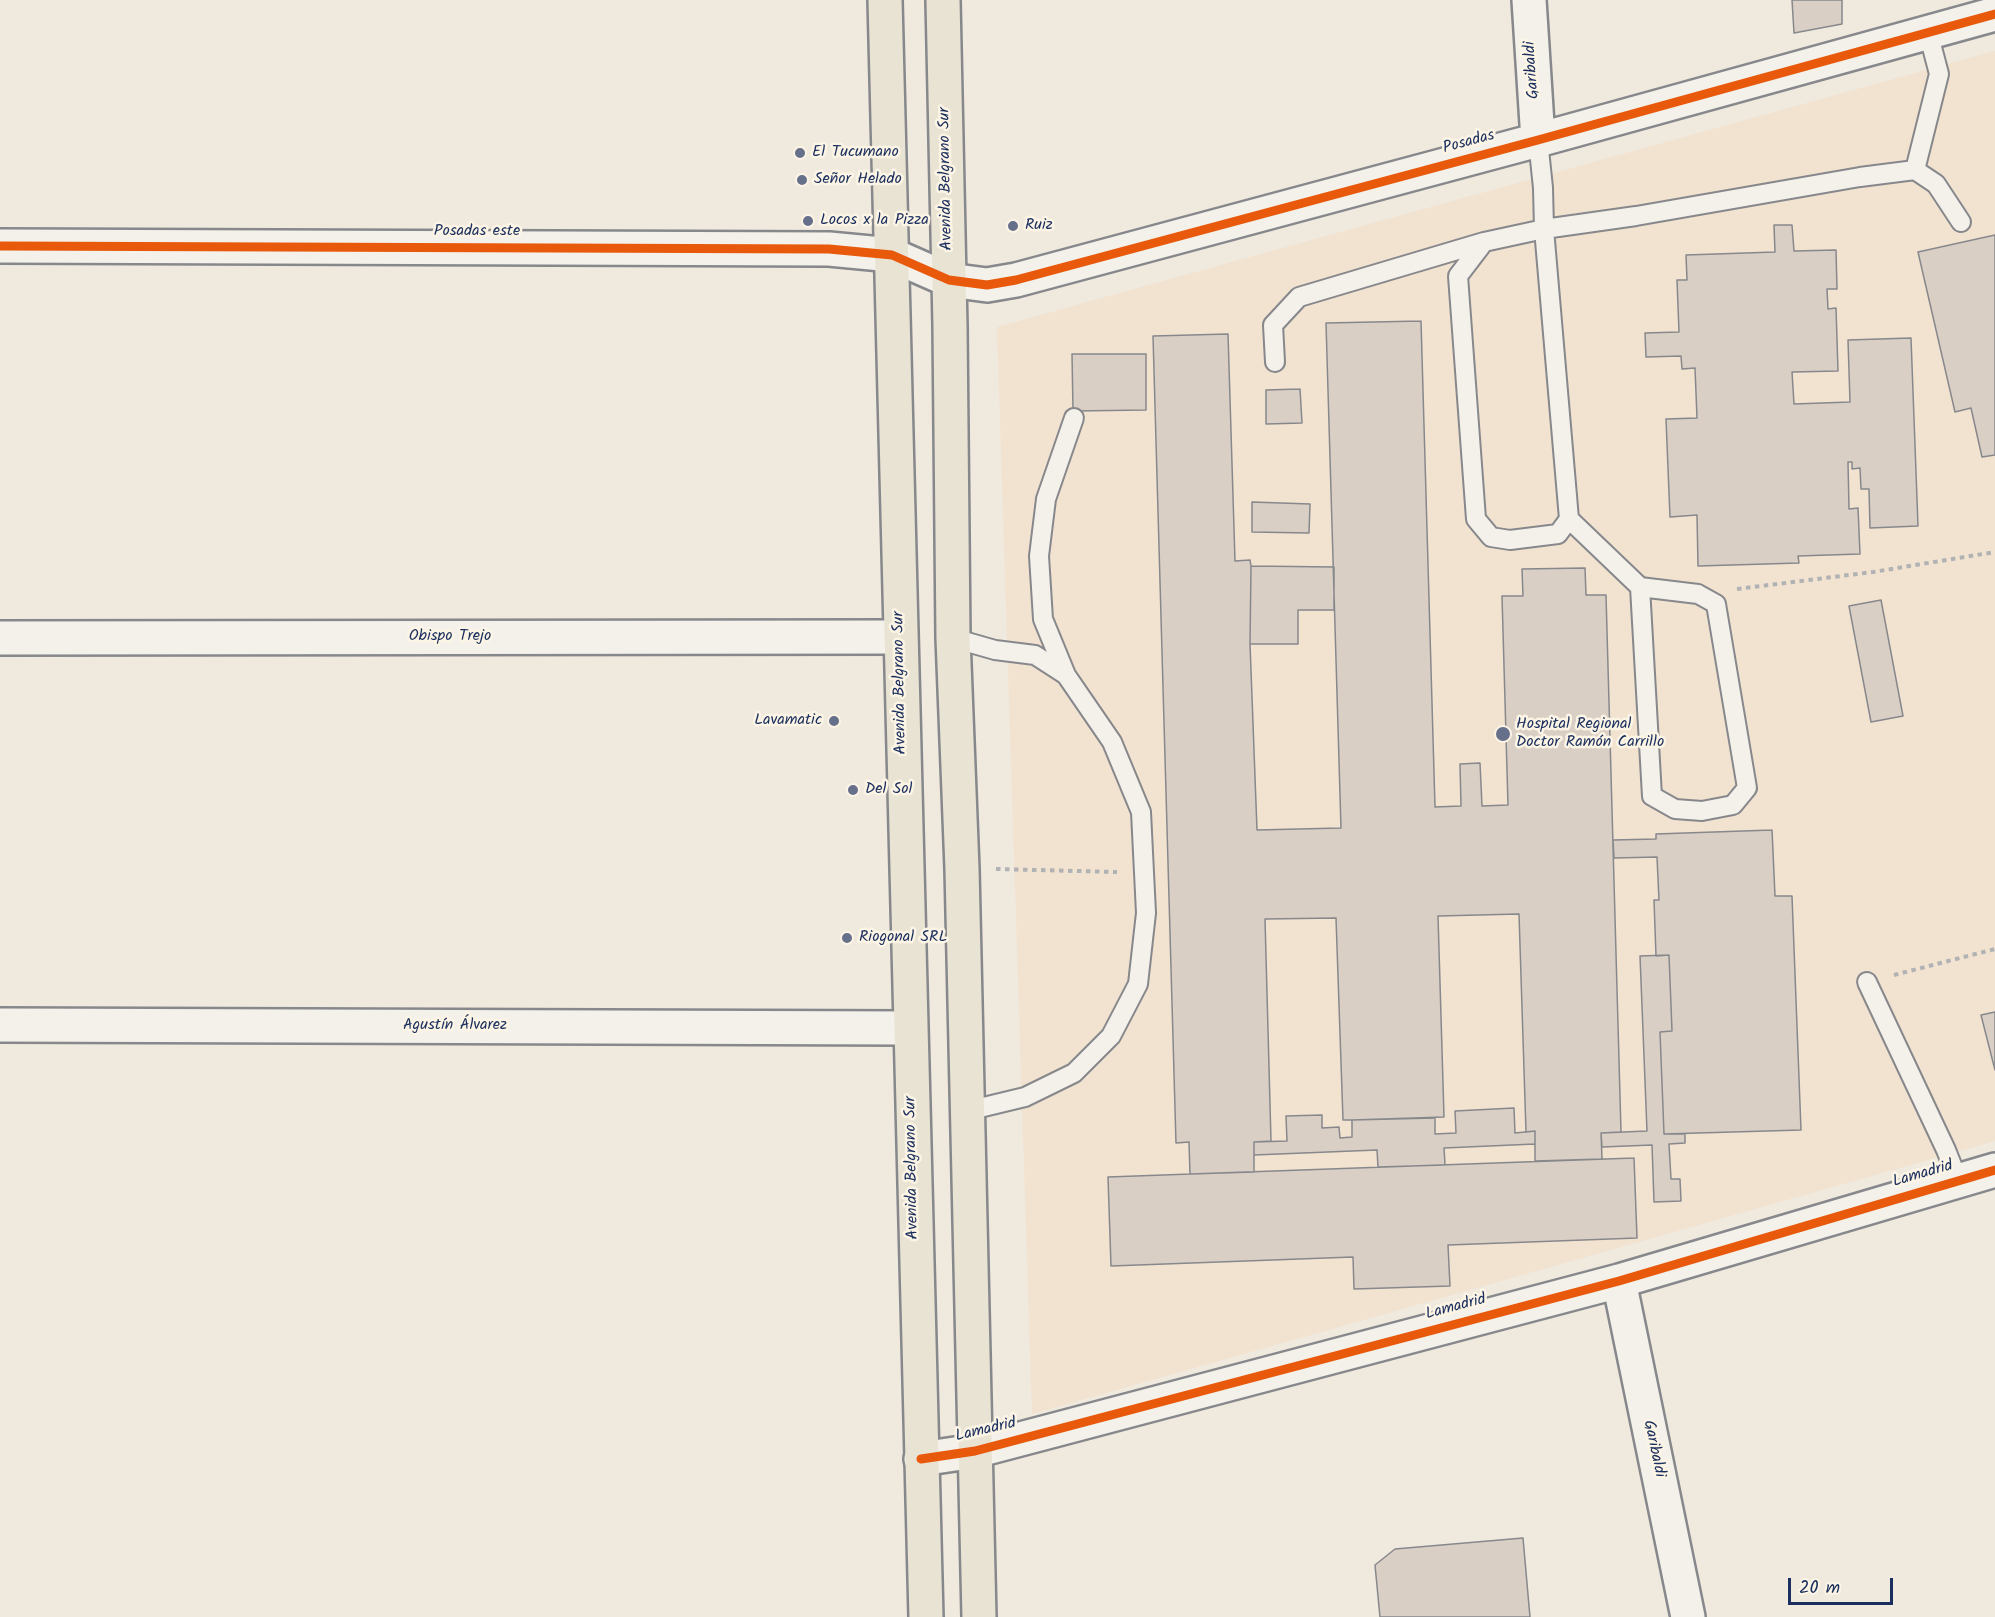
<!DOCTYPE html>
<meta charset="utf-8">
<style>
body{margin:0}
#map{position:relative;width:1995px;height:1617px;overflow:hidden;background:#f0e9de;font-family:Kalam,sans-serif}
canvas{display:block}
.scale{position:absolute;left:1788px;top:1578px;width:105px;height:27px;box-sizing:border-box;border:3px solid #1b2f5e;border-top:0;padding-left:8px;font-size:18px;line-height:21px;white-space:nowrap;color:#1b2f5e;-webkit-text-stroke:4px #fcf5e5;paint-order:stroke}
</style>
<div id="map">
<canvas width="1995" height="1617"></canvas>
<div class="scale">20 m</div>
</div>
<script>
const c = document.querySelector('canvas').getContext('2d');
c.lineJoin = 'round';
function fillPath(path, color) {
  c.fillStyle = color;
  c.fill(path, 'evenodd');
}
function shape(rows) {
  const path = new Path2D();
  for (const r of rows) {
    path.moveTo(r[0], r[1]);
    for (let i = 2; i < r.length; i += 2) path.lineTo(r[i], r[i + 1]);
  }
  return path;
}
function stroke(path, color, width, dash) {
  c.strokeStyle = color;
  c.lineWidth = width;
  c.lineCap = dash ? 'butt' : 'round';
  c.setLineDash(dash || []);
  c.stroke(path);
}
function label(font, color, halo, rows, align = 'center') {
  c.font = font + ' Kalam,sans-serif';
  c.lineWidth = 5;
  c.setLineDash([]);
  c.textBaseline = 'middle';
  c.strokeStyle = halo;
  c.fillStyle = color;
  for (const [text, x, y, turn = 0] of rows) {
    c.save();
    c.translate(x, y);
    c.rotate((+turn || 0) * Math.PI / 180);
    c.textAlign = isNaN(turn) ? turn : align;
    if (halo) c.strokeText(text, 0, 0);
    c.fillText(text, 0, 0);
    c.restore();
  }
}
const built = shape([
 [1995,51,1995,1141,1032,1414,997,327]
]);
const building = shape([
 [1792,0,1842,0,1842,24,1794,33,1792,0],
 [1774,225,1792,225,1794,251,1836,250,1837,289,1827,289,1828,309,1836,308,1838,371,1792,372,1794,404,1850,402,1848,340,1911,338,1918,526,1870,528,1869,489,1861,489,1860,468,1852,469,1852,462,1848,462,1849,509,1858,508,1860,554,1798,556,1799,563,1698,566,1697,515,1670,517,1666,419,1697,418,1695,368,1682,369,1681,356,1646,357,1645,333,1679,332,1677,280,1687,280,1686,255,1775,252,1774,225],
 [1995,235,1995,455,1982,457,1971,408,1955,412,1918,252,1995,235],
 [1421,321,1435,807,1461,806,1460,764,1480,763,1482,806,1508,805,1502,596,1523,596,1522,569,1585,568,1586,595,1606,595,1621,1132,1601,1133,1602,1159,1535,1161,1535,1131,1526,1132,1519,914,1438,916,1444,1117,1352,1120,1343,1120,1336,918,1265,919,1271,1141,1254,1142,1254,1172,1190,1174,1189,1142,1176,1143,1153,336,1228,334,1235,561,1250,560,1251,566,1250,644,1257,830,1341,828,1326,323,1421,321],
 [1072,354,1146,354,1146,410,1073,411,1072,354],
 [1300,389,1302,423,1266,424,1266,390,1300,389],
 [1252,502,1310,504,1309,533,1252,532,1252,502],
 [1251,566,1334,567,1334,610,1298,610,1298,644,1250,644,1251,566],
 [1881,600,1903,716,1871,722,1849,606,1881,600],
 [1772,830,1775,896,1792,896,1801,1130,1664,1134,1660,1032,1672,1031,1669,955,1656,956,1654,900,1659,900,1657,857,1614,858,1613,840,1656,839,1656,834,1772,830],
 [1669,955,1672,1031,1660,1032,1664,1134,1685,1134,1685,1143,1669,1144,1671,1179,1680,1179,1681,1201,1654,1202,1652,1145,1602,1147,1601,1133,1647,1131,1640,956,1669,955],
 [1995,1012,1995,1070,1981,1015,1995,1012],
 [1514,1108,1515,1133,1535,1131,1535,1144,1444,1148,1445,1165,1378,1167,1377,1150,1254,1155,1254,1142,1287,1141,1286,1116,1322,1115,1322,1128,1339,1127,1340,1138,1352,1137,1352,1120,1435,1118,1435,1134,1456,1133,1455,1111,1514,1108],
 [1634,1158,1637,1238,1448,1245,1450,1286,1354,1289,1353,1257,1111,1266,1108,1177,1634,1158],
 [1523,1538,1530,1617,1380,1617,1375,1565,1395,1549,1523,1538]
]);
const path = shape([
 [1737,589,1873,572,1995,552],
 [996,869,1117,872],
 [1894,975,1995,949]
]);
const service = shape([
 [1538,140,1543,188,1544,229,1569,519,1558,534,1510,540,1491,537,1476,519,1458,276,1484,242,1544,229,1636,216,1860,177,1915,170,1936,184,1961,222],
 [1915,170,1939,74,1928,32],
 [1275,362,1273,325,1299,297,1484,242],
 [1569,519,1640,587,1698,594,1716,604,1747,788,1733,805,1702,811,1675,809,1652,796,1640,587],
 [953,638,995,650,1035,655,1066,675,1112,742,1141,812,1146,913,1138,984,1111,1036,1074,1073,1025,1097,967,1111],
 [1066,675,1043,619,1039,556,1046,499,1074,418],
 [1867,982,1946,1150,1958,1180]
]);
const minor = shape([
 [1529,0,1538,140],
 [0,246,829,249,892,255,949,280,987,285,1016,280,1538,140,1995,14],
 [0,638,900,637],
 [0,1025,910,1028],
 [1619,1281,1688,1617],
 [921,1459,975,1451,1619,1281,1995,1170]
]);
const trunk = shape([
 [885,0,926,1617],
 [943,0,950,326,953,638,962,869,979,1617]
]);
const cycleway = shape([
 [0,246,829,249,892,255,949,280,987,285,1016,280,1538,140,1995,14],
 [921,1459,975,1451,1619,1281,1995,1170]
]);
const markers = [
 [800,153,6,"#66708b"],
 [802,180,6,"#66708b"],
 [808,221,6,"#66708b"],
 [1013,226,6,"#66708b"],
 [834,721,6,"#66708b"],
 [1503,734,8,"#66708b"],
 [853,790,6,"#66708b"],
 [847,938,6,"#66708b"]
];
const streetNames = [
 ["Garibaldi",1533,70,-94],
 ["Posadas",1469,143,-15],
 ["Avenida Belgrano Sur",947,179,-91],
 ["Posadas este",477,232],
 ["Obispo Trejo",450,637],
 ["Avenida Belgrano Sur",901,683,-91],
 ["Agustín Álvarez",455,1026],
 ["Avenida Belgrano Sur",913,1168,-91],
 ["Lamadrid",1923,1175,-16],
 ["Lamadrid",1456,1308,-15],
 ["Lamadrid",986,1431,-13],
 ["Garibaldi",1653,1449,78]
];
const poiNames = [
 ["El Tucumano",812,153],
 ["Señor Helado",814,180],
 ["Locos x la Pizza",820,221],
 ["Ruiz",1025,226],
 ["Lavamatic",822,721,"right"],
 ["Hospital Regional",1516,725],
 ["Doctor Ramón Carrillo",1516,743],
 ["Del Sol",865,790],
 ["Riogonal SRL",859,938]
];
fillPath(built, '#f2e2d0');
fillPath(building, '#dacfc5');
stroke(building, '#87888c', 1.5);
stroke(service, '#87888c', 22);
stroke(minor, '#87888c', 38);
stroke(trunk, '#87888c', 38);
stroke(path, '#b1b2b3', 4, [4.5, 4.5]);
stroke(service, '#f4f1ea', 18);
stroke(minor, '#f4f1ea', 33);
stroke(trunk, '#e9e3d4', 33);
stroke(cycleway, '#e8590c', 9);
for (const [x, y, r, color] of markers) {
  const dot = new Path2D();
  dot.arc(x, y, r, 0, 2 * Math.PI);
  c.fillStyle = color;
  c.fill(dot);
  stroke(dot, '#fcf5e5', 2);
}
label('16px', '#1b2f5e', '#fcf5e5', streetNames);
label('16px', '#1b2f5e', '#fcf5e5', poiNames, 'left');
</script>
